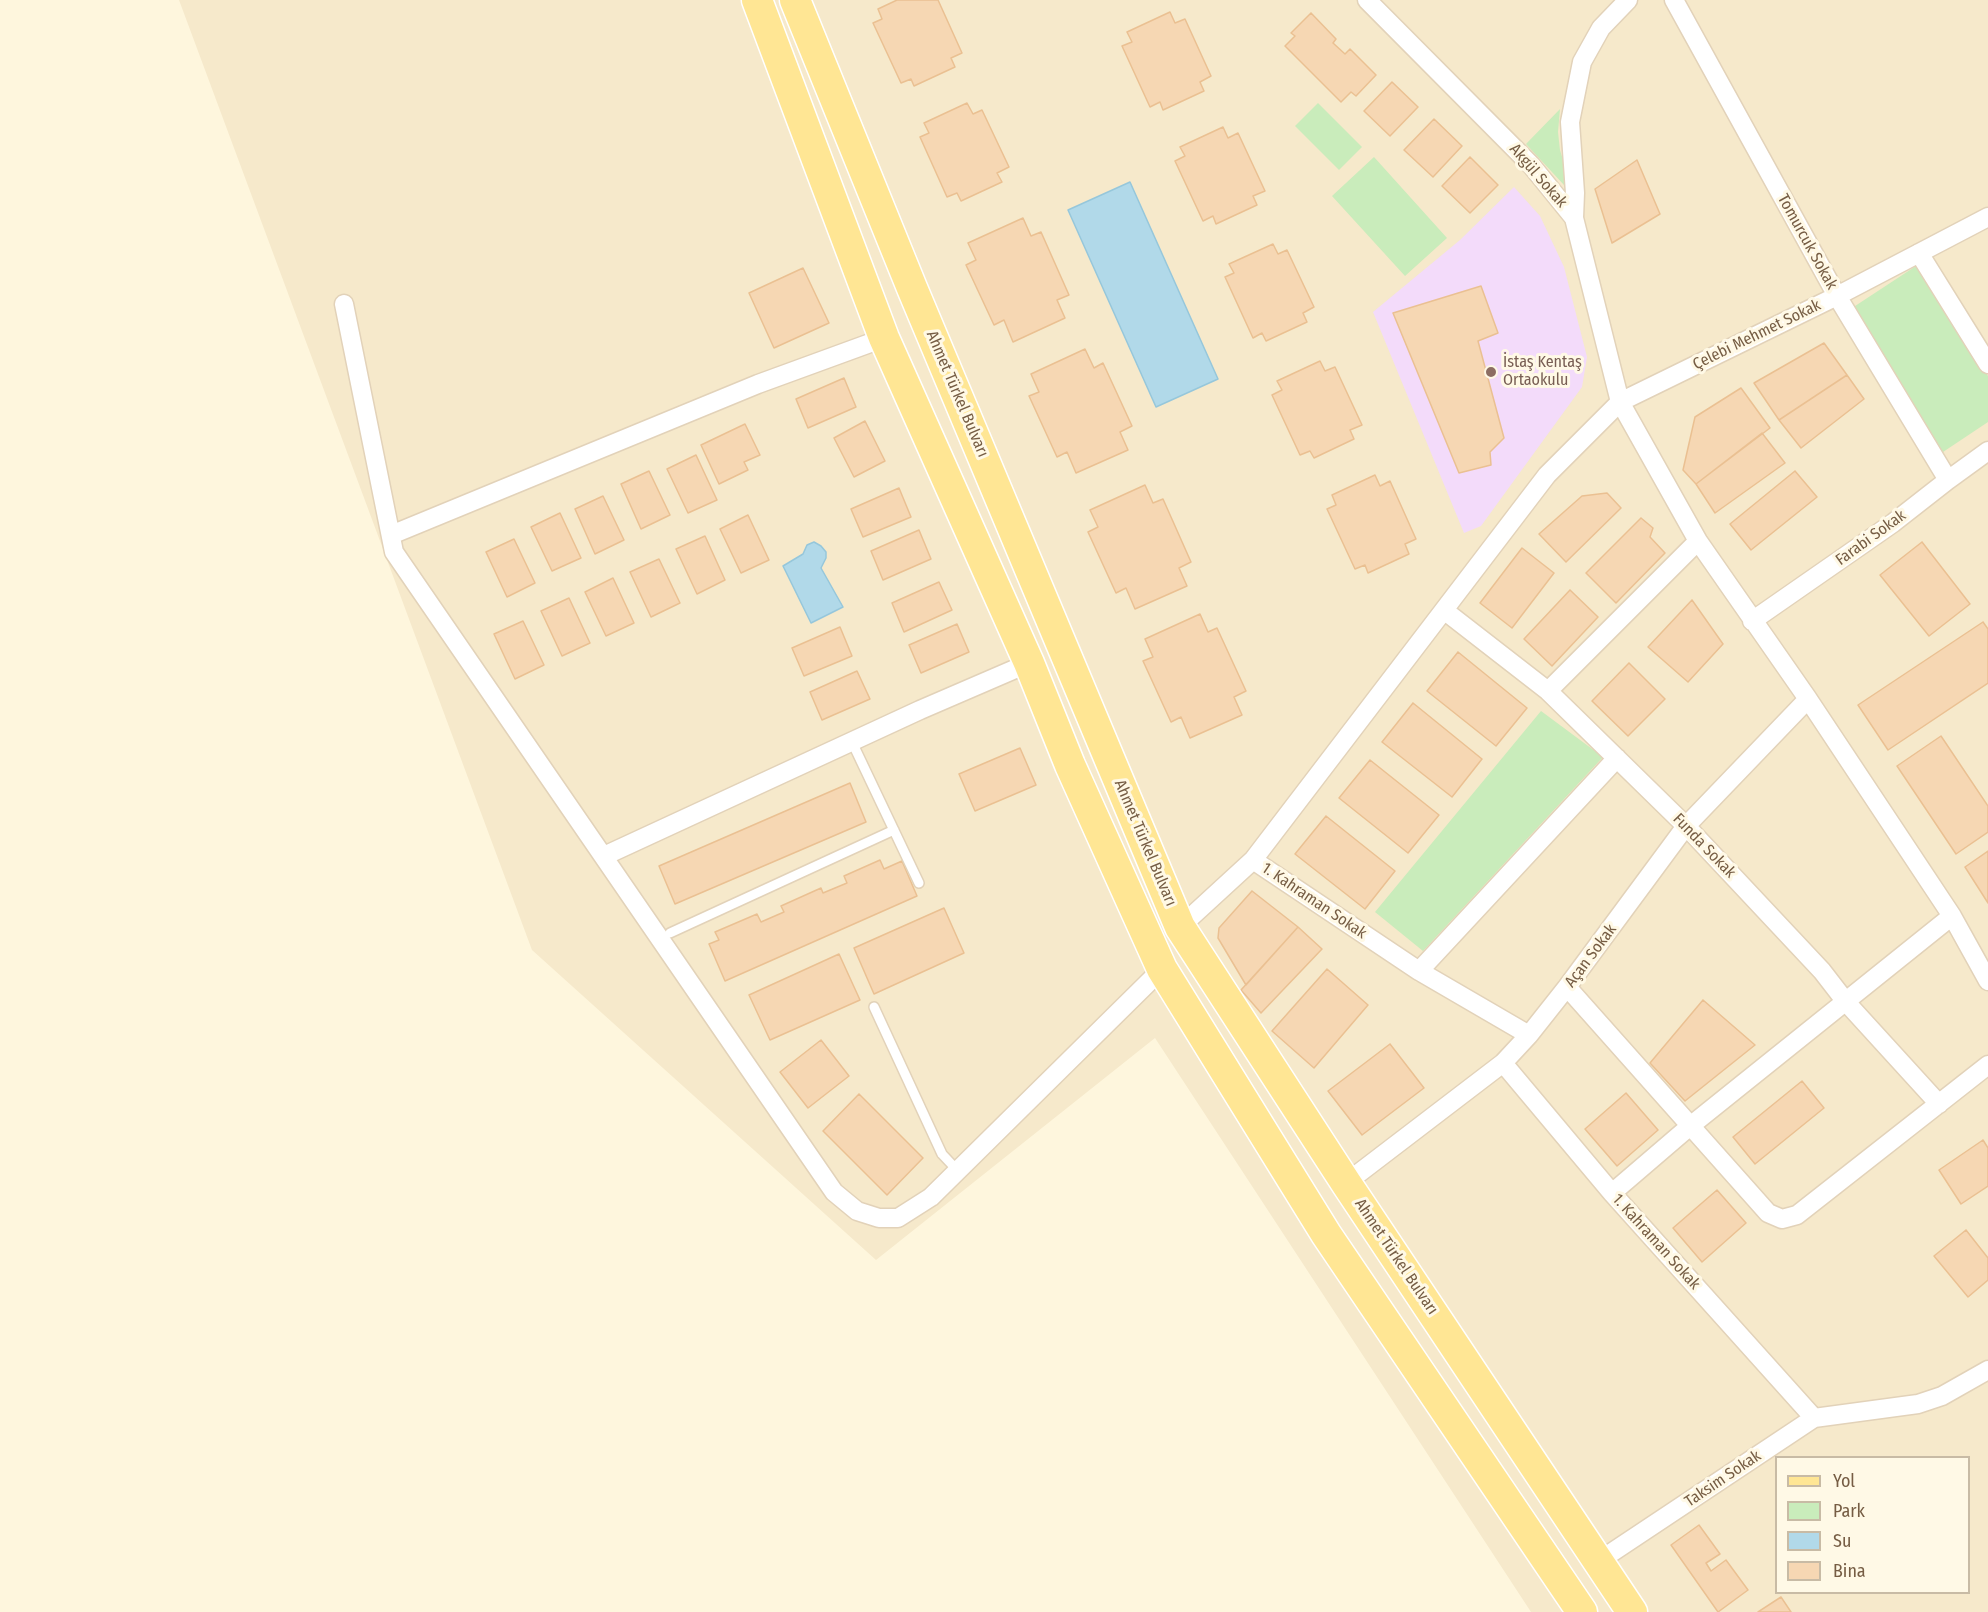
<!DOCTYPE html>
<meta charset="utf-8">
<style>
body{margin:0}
#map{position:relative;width:1988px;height:1612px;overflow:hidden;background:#fef6dd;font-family:"Fira Sans Condensed",sans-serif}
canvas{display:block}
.legend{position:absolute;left:1775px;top:1456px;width:195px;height:138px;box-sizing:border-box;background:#fff9e6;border:2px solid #c8bba5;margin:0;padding:8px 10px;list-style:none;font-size:18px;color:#765d44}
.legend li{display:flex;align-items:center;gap:12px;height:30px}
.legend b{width:30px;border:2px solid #c8bba5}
</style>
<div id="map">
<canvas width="1988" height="1612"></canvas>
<ul class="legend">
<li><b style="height:8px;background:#ffe694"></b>Yol</li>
<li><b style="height:16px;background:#c9ecbb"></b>Park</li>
<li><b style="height:16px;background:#b1d9e9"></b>Su</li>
<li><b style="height:16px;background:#f6d7b3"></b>Bina</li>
</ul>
</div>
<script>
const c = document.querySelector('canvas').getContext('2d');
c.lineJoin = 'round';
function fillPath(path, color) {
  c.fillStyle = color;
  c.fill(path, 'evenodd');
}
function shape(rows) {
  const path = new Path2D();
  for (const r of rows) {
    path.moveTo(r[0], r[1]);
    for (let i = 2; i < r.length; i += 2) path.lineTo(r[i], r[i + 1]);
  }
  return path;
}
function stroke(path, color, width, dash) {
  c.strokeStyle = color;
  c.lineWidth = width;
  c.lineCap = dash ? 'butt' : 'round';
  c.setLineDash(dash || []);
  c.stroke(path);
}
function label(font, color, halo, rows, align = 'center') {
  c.font = font + ' "Fira Sans Condensed",sans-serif';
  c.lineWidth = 6;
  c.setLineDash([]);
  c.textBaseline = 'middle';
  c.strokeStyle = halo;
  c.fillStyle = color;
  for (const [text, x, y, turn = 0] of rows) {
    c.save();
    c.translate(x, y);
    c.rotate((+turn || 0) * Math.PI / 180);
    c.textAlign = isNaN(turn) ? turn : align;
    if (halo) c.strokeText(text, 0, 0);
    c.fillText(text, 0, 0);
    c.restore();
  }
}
const residential = shape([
 [179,0,1988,0,1988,1612,1531,1612,1155,1038,876,1260,532,950],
 [1776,1458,1968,1458,1968,1592,1776,1592]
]);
const education = shape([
 [1514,187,1540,216,1564,267,1587,357,1582,387,1481,526,1464,533,1373,312,1460,240]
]);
const green = shape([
 [1318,103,1362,147,1339,170,1295,126],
 [1560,109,1558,132,1560,150,1567,174,1564,185,1526,144],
 [1374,157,1447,238,1405,276,1332,196],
 [1916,266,1988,376,1988,422,1943,452,1849,310],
 [1541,711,1603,757,1423,951,1375,912]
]);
const water = shape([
 [1130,182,1218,379,1156,407,1068,210,1130,182],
 [814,542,821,546,826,552,826,558,821,568,843,607,811,623,783,566,803,554,807,545,814,542]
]);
const building = shape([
 [897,0,938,0,962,53,951,58,955,67,914,86,911,79,901,83,873,23,882,19,878,9,897,0],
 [1170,12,1175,23,1185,19,1211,76,1200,82,1204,91,1163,110,1160,102,1150,107,1122,46,1132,42,1127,32,1170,12],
 [1311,13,1336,39,1333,43,1345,54,1350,49,1376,75,1356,96,1351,92,1341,102,1285,46,1295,36,1291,33,1311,13],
 [1392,82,1418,107,1390,136,1364,111,1392,82],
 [967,103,973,114,982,110,1009,167,997,173,1002,182,961,201,957,193,947,197,920,137,929,133,924,123,967,103],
 [1434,119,1462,146,1433,177,1404,150,1434,119],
 [1223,127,1228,138,1238,133,1265,191,1253,196,1257,205,1216,224,1213,216,1203,221,1175,161,1185,156,1180,147,1223,127],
 [1470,157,1498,185,1470,213,1442,186,1470,157],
 [1637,160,1660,214,1612,243,1595,189,1637,160],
 [1023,218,1031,236,1041,232,1069,295,1057,300,1065,318,1013,342,1004,320,994,325,966,265,976,260,968,243,1023,218],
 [1273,244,1278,254,1287,250,1314,307,1303,313,1307,322,1266,341,1262,333,1253,338,1225,277,1234,273,1229,264,1273,244],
 [803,268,829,323,774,348,749,293,803,268],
 [1481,286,1498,333,1478,341,1504,438,1490,452,1491,465,1459,473,1393,313,1481,286],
 [1824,343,1847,375,1779,420,1754,383,1824,343],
 [1085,349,1094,368,1103,363,1132,426,1120,432,1128,450,1076,473,1067,452,1057,457,1029,396,1039,392,1031,374,1085,349],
 [1320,361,1325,371,1335,367,1362,425,1350,430,1354,439,1314,458,1310,451,1300,455,1272,395,1282,390,1277,381,1320,361],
 [1847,375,1864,399,1801,448,1779,420,1847,375],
 [844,378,856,407,808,428,796,399,844,378],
 [1741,388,1770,428,1696,484,1683,470,1695,417,1741,388],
 [865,421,885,461,854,477,834,438,865,421],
 [745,424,760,455,744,462,748,470,719,484,701,445,745,424],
 [1762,433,1785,463,1715,513,1696,484,1762,433],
 [696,455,717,500,688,513,667,469,696,455],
 [649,471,670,515,641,529,621,484,649,471],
 [1795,471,1817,497,1751,550,1730,524,1795,471],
 [1375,475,1380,486,1390,481,1416,539,1405,544,1409,554,1368,573,1365,565,1355,569,1327,509,1336,505,1332,495,1375,475],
 [1145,485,1153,503,1163,499,1191,562,1179,568,1187,586,1135,609,1126,588,1116,593,1088,532,1098,527,1090,510,1145,485],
 [899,488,911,517,863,537,851,509,899,488],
 [1607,493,1621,508,1566,562,1539,534,1582,496,1607,493],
 [603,496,624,540,595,554,575,509,603,496],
 [560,513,581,558,552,571,531,527,560,513],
 [748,515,769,560,741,573,720,529,748,515],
 [1641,518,1653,528,1650,537,1665,553,1616,603,1586,573,1641,518],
 [919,530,931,559,883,580,871,551,919,530],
 [705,536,725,580,697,594,676,549,705,536],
 [514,539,535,583,507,597,486,552,514,539],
 [1922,542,1970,604,1929,636,1880,575,1922,542],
 [1522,548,1554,573,1512,628,1480,603,1522,548],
 [659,559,680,603,651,617,630,572,659,559],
 [613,578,634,623,606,636,585,592,613,578],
 [939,582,952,610,904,632,892,603,939,582],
 [1570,590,1598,617,1552,666,1524,639,1570,590],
 [569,598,590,643,562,656,541,611,569,598],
 [1692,600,1723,644,1688,682,1648,647,1692,600],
 [1200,614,1208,632,1217,628,1246,691,1234,697,1242,715,1190,738,1181,717,1171,722,1143,661,1153,657,1145,639,1200,614],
 [523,621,544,665,515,679,494,634,523,621],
 [1983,622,1988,629,1988,683,1888,750,1858,705,1983,622],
 [957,624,969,652,921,673,909,645,957,624],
 [840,627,852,656,804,676,792,648,840,627],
 [1458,652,1527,708,1496,746,1427,691,1458,652],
 [1629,663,1665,699,1628,736,1592,701,1629,663],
 [857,671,870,699,822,720,810,692,857,671],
 [1413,703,1482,759,1452,797,1382,742,1413,703],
 [1941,736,1988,806,1988,832,1956,854,1897,766,1941,736],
 [1020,748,1036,785,975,811,959,774,1020,748],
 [1370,760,1439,815,1408,853,1339,798,1370,760],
 [850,783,866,822,675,904,659,866,850,783],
 [1326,816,1395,871,1365,909,1295,854,1326,816],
 [1988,851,1988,903,1965,867,1988,851],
 [880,860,884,869,902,861,917,896,725,981,709,944,719,940,715,932,757,914,761,922,784,912,781,906,821,888,823,893,847,883,844,876,880,860],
 [1252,891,1298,927,1246,985,1218,938,1219,928,1252,891],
 [944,908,964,953,874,994,854,948,944,908],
 [1298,927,1322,949,1261,1013,1241,990,1298,927],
 [839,954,860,1000,770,1040,749,995,839,954],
 [1327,969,1368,1005,1314,1068,1272,1031,1327,969],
 [1703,1000,1755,1045,1685,1101,1650,1063,1703,1000],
 [821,1040,849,1076,808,1108,780,1072,821,1040],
 [1390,1044,1424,1088,1362,1135,1328,1091,1390,1044],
 [1802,1081,1824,1108,1755,1164,1733,1137,1802,1081],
 [1626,1093,1658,1130,1617,1166,1585,1129,1626,1093],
 [859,1094,923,1158,887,1195,823,1131,859,1094],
 [1983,1140,1988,1148,1988,1186,1961,1204,1939,1170,1983,1140],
 [1717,1190,1746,1223,1702,1262,1673,1228,1717,1190],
 [1966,1230,1988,1258,1988,1280,1968,1297,1934,1256,1966,1230],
 [1699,1525,1720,1554,1706,1563,1711,1571,1726,1560,1748,1590,1718,1612,1671,1545,1699,1525],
 [1781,1597,1791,1612,1758,1612,1781,1597]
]);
const lane = shape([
 [852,742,919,883],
 [670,933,894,830],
 [874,1007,942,1154,958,1171]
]);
const street = shape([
 [1367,0,1531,165,1574,218,1620,402,1698,541,1808,699,1952,916,1988,981],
 [1674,0,1837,296,1948,480],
 [1574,218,1575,193,1570,122,1582,62,1601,28,1628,0],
 [1919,253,1988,364],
 [344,304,394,552,834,1192,857,1211,879,1218,898,1218,931,1197,1162,969],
 [391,535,758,384,884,338],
 [1445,611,1548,691,1686,826,1822,971,1846,1002,1939,1104],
 [1752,621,1893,523,1948,480,1988,451],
 [1548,691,1698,541],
 [604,856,920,710,1029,663],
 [1253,860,1419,971,1529,1035],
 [1180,927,1253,860,1547,475,1620,402,1837,296,1988,217],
 [1419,971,1617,758],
 [1567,987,1768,1213,1782,1219,1797,1215,1988,1065],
 [1503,1063,1612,1193,1814,1418],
 [1346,1183,1503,1063,1529,1035,1567,987,1686,826,1808,699],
 [1612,1193,1689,1127,1952,916],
 [1599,1561,1814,1418,1918,1404,1942,1396,1988,1370]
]);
const primary = shape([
 [757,0,884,338,1029,663,1070,765,1162,969,1326,1234,1582,1612],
 [795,0,912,288,1180,927,1346,1183,1632,1612]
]);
const markers = [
 [1491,372,6,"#8d6e63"]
];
const streetNames = [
 ["Akgül Sokak",1538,176,49],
 ["Tomurcuk Sokak",1807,242,61],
 ["Çelebi Mehmet Sokak",1757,335,-26],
 ["Ahmet Türkel Bulvarı",957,394,67],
 ["Farabi Sokak",1871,538,-36],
 ["Ahmet Türkel Bulvarı",1145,843,67],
 ["Funda Sokak",1704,846,46],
 ["1. Kahraman Sokak",1314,901,34],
 ["Açan Sokak",1591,956,-53],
 ["1. Kahraman Sokak",1656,1242,48],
 ["Ahmet Türkel Bulvarı",1396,1257,56],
 ["Taksim Sokak",1723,1479,-34]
];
const educationNames = [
 ["İstaş Kentaş",1503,363],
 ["Ortaokulu",1503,381]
];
fillPath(residential, '#f6e9cb');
fillPath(education, '#f3dbfa');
fillPath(green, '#c9ecbb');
fillPath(water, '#b1d9e9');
stroke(water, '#96c7db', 1.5);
fillPath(building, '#f6d7b3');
stroke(building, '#eac092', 1.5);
stroke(lane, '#e2d2b9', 12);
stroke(street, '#e2d2b9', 21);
stroke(primary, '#fff', 33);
stroke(lane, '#fff', 9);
stroke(street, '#fff', 18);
stroke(primary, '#ffe694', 30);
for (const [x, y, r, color] of markers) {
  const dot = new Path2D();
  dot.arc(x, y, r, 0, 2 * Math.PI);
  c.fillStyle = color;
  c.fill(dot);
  stroke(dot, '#fff9e6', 2);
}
label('16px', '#765d44', '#fff9e6', streetNames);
label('16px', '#785e54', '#fff9e6', educationNames, 'left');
</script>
